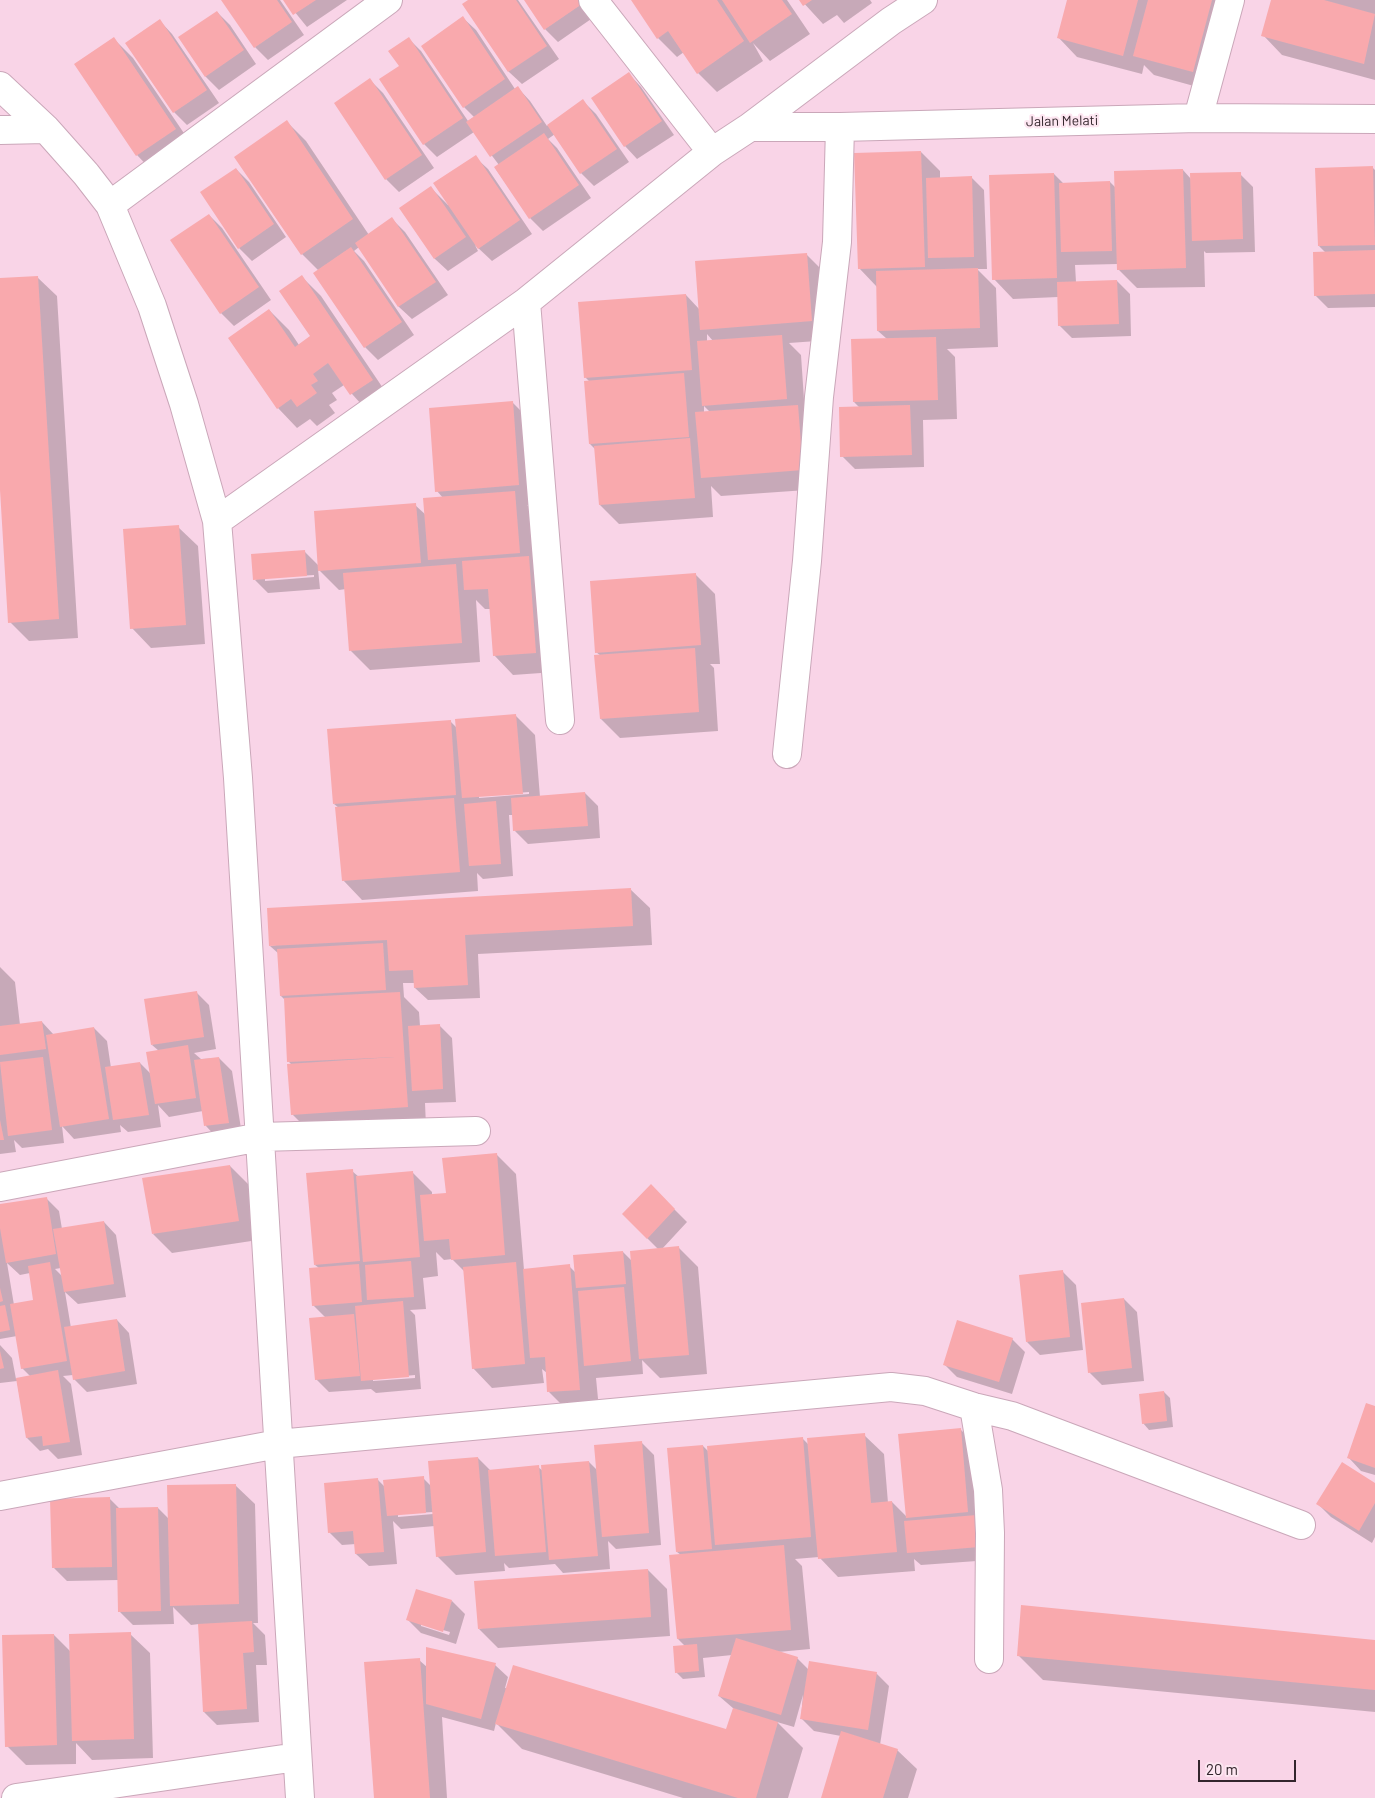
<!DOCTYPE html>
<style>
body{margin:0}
#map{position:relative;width:1375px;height:1798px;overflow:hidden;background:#f9d4e7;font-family:Barlow,sans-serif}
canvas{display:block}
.scale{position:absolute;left:1198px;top:1760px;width:98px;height:22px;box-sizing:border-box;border:2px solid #33252c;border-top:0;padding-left:6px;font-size:15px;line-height:18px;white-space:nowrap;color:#33252c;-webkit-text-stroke:4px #fde6f1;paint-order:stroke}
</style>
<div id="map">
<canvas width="1375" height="1798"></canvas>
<div class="scale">20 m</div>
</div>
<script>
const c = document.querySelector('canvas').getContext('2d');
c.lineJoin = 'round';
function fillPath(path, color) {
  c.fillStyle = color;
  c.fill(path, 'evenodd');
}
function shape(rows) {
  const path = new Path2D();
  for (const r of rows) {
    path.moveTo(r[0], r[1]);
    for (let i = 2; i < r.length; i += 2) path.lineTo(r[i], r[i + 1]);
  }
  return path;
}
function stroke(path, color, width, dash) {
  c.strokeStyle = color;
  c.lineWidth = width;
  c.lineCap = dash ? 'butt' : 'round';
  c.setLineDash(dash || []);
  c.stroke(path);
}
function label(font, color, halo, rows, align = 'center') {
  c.font = font + ' Barlow,sans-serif';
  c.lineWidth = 4.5;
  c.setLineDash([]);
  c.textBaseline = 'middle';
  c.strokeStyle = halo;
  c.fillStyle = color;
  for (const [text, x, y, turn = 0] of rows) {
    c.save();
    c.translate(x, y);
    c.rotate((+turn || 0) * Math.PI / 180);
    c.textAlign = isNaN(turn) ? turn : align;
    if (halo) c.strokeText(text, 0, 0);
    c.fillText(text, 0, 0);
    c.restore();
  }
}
const shadow = shape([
 [223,0,280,0,304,35,268,60,255,47],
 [285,0,347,0,307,27],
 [470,0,518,0,559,59,522,84,509,72,464,4],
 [526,0,582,0,594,17,558,42,545,29],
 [632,0,787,0,810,34,770,61,753,43,763,61,717,92,698,73,684,52,677,57,658,38],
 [801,0,870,0,872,3,844,23,837,15,823,24],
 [1068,0,1236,0,1212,91,1154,75,1144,65,1142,74,1077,57,1058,37],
 [1272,0,1375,0,1375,80,1282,55,1263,35],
 [217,12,230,25,256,64,219,90,206,77,180,37],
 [463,18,476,30,515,89,518,88,530,101,547,126,583,101,596,114,629,162,594,186,581,173,555,134,548,139,557,148,591,198,543,231,530,218,495,168,499,165,474,132,437,157,424,144,400,66,409,39,421,51,468,121,474,117,464,107],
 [160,21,172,34,219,103,187,125,174,112],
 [114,39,133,58,194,148,156,175,137,155,76,65],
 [629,74,641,87,674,135,637,159,625,146],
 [370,80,383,93,434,168,399,192,386,179],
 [287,122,306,141,369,235,392,219,405,232,448,295,412,319,399,307,359,247,354,251,364,261,414,335,378,360,365,347,319,271,302,254],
 [921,152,940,171,940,178,971,177,984,190,987,269,977,269,996,288,998,347,947,349,955,357,957,419,923,420,924,467,855,469,842,456,860,408,854,402,887,339,878,331,877,287,859,268],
 [475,157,488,169,532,234,492,261,475,245,478,251,448,271,435,259,401,209,431,188,448,205],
 [1372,167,1375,170,1375,307,1328,308,1315,295,1326,253,1319,246],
 [236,169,249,182,286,237,252,261,239,248],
 [1183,170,1191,179,1240,174,1253,187,1255,252,1206,253,1204,251,1205,287,1137,288,1118,269,1118,264,1075,265,1076,282,1117,281,1130,294,1131,336,1072,338,1059,325,1058,297,1013,299,994,279,1054,174,1064,184,1110,182,1116,188],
 [209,215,222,228,271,300,234,326,221,313],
 [806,254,826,274,831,340,789,343,801,355,805,414,821,489,721,496,711,486,713,517,619,524,600,505,596,450,590,444,590,382,585,377,686,295,700,310],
 [707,334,713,341,707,341],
 [704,406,710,412,704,413],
 [37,277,57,296,78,638,29,641,10,622,0,467,0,279],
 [302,277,321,296,391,400,370,414,344,385,332,393,337,400,329,405,335,413,317,426,310,419,297,428,278,408,269,310,289,330,299,345,312,337],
 [513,403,532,422,538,504,527,505,534,512,555,672,513,675,494,655,491,609,485,609,476,600,480,662,370,670,351,651,346,589,339,590,318,569,320,589,268,593,255,580,305,552,319,566,415,505,426,515,443,498,437,491],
 [314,575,314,577,265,581,265,578],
 [178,527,198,546,205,644,151,648,132,628],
 [696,575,715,594,720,664,710,664,714,668,718,731,620,738,601,719,601,656,596,652],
 [516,716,535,735,540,797,585,793,598,806,600,838,528,844,515,831,514,815,509,815,513,876,483,879,477,873,478,891,362,900,343,880,339,808,334,804,450,721,457,728],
 [529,792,529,794,479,798,479,796],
 [630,889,650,908,652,945,478,954,480,998,428,1000,415,988,415,983,403,983,404,997,419,1012,420,1026,439,1025,452,1038,456,1102,425,1103,426,1126,311,1133,292,1114,292,1065,288,1061,285,1000,281,996,279,954,270,946],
 [0,967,15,982,20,1025,42,1022,54,1035,94,1028,107,1041,111,1068,140,1063,151,1074,159,1051,152,1045,196,992,209,1005,216,1049,194,1053,201,1059,219,1058,232,1071,242,1135,218,1139,206,1126,203,1111,169,1117,158,1105,161,1127,128,1132,120,1125,121,1132,74,1139,62,1126,64,1143,22,1148,14,1140,16,1152,0,1154],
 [496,1154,516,1174,524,1270,569,1266,575,1272,623,1252,632,1261,659,1250,623,1214,651,1186,687,1222,662,1249,679,1248,698,1267,707,1374,660,1378,642,1360,643,1374,596,1378,599,1409,568,1411,549,1392,547,1373,542,1369,544,1383,492,1388,473,1368,465,1272,452,1259,444,1260,436,1252,438,1276,423,1278,426,1309,410,1310,415,1315,421,1389,376,1393,371,1389,329,1392,316,1379,325,1317,313,1305,319,1268,315,1265,352,1171,359,1177,412,1172,432,1192,432,1196,447,1195],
 [415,1375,415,1378,373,1381,373,1379],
 [230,1166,249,1185,258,1240,172,1253,153,1234],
 [46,1198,59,1211,62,1229,104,1222,116,1235,126,1297,78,1304,65,1292,71,1328,117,1320,129,1333,137,1384,87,1392,74,1379,73,1375,63,1376,71,1384,82,1455,58,1459,48,1449,40,1451,27,1438,17,1381,0,1383,0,1345,12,1358,16,1379,30,1376,22,1368,17,1336,0,1339,0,1206],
 [7,1263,20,1275,30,1273,35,1301,14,1305],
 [61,1268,62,1276,55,1269],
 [1063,1272,1076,1285,1083,1350,1040,1355,1027,1342],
 [1124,1299,1137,1312,1144,1381,1102,1385,1089,1372],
 [1012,1339,1025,1352,1012,1394,957,1377,944,1364],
 [1164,1392,1170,1398,1173,1427,1149,1430,1143,1423],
 [1375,1407,1375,1475,1361,1471,1349,1458],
 [960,1429,980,1449,991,1560,921,1565,914,1559,915,1571,838,1577,819,1557,795,1559,802,1566,810,1649,778,1652,797,1658,809,1670,876,1673,889,1686,880,1745,897,1750,917,1769,908,1798,822,1798,841,1736,814,1731,801,1718,803,1695,794,1727,777,1722,803,1748,788,1798,683,1798,522,1749,496,1723,494,1731,442,1717,447,1798,375,1798,419,1660,427,1667,495,1665,508,1677,505,1688,727,1731,734,1709,719,1696,732,1655,703,1658,705,1677,683,1679,676,1672,685,1646,678,1639,681,1555,677,1552,703,1446,709,1452,802,1438,809,1445,864,1435,884,1454,888,1503,892,1502,907,1517],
 [641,1442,654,1455,661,1545,616,1549,608,1541,610,1569,563,1573,555,1564,509,1568,504,1563,505,1571,456,1575,437,1556,435,1526,401,1529,393,1521,397,1564,369,1566,356,1554,356,1544,342,1545,329,1532,378,1480,385,1487,423,1478,431,1486,478,1458,491,1471,538,1467,543,1471,589,1462,597,1470],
 [433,1512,433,1514,398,1517,398,1514],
 [1375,1484,1375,1537,1372,1543,1331,1517,1318,1504],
 [235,1485,255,1504,258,1623,253,1623,265,1635,267,1665,256,1665,259,1722,217,1725,204,1712,199,1624,191,1625,173,1607,174,1624,133,1625,120,1612,119,1580,67,1581,54,1568,109,1498,120,1509,158,1508,169,1519],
 [648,1570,667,1589,670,1636,498,1648,479,1629],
 [452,1601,465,1614,456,1644,421,1633,408,1620],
 [421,1624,450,1632,449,1635,421,1626],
 [130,1634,150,1653,153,1758,92,1760,76,1743,76,1764,26,1765,7,1746,54,1635,70,1651],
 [1375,1641,1375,1712,1043,1680,1018,1655]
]);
const building = shape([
 [221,0,277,0,292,22,254,48],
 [283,0,316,0,293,15],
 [468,0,516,0,547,46,508,72,462,4],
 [524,0,579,0,582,4,544,30],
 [631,0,717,0,744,41,697,74,668,31,657,39],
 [722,0,782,0,792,14,750,43],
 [799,0,812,0,803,6],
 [1067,0,1138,0,1123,56,1057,38],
 [1148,0,1212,0,1193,72,1133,56],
 [1271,0,1324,0,1375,14,1364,64,1261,36],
 [217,11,244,50,205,77,178,37],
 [463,16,505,79,463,108,421,46],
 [160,19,207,90,173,113,125,43],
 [114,37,176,129,136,156,74,64],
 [409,37,463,118,423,145,379,79,399,66,388,51],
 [629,72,662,121,624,147,591,98],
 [370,78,422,155,385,180,334,103],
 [518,86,542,122,490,157,466,122],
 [583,99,617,149,580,174,547,125],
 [287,120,353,219,301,255,234,157],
 [544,133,579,185,529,219,494,167],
 [921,151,925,267,858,269,854,153],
 [476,155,520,220,478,249,433,183],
 [1373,166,1375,245,1318,246,1315,168],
 [236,168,274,224,238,249,200,192],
 [1183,169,1186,268,1117,270,1114,171],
 [1241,172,1243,239,1192,241,1190,173],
 [1054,173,1057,278,992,280,989,175],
 [972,176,974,257,928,258,926,178],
 [1110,181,1112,251,1061,252,1059,183],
 [431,186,466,237,434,259,399,208],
 [209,214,259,287,220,314,170,240],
 [392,217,436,282,398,307,355,243],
 [351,247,402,322,364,348,313,273],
 [1375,250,1375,294,1314,296,1313,252],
 [807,253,812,321,700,330,695,261],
 [978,268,980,328,877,331,876,271],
 [302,275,373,380,350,395,328,363,313,374,318,381,311,385,317,393,297,407,291,399,277,409,228,338,269,309,295,347,310,336,279,291],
 [38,276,59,619,8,623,0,490,0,278],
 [1117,280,1119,324,1058,326,1057,282],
 [686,294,692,370,584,378,578,302],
 [782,335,787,399,702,406,697,341],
 [936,337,938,400,853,402,851,339],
 [684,373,689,437,589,444,584,381],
 [513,401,519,485,435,492,429,408],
 [798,405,803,470,701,478,695,412],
 [910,405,912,455,840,457,839,407],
 [690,438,695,498,599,505,594,446],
 [515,491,520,553,428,560,423,498],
 [416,503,421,563,318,571,314,511],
 [179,525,186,625,130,629,123,529],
 [305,550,307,576,253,580,251,554],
 [529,556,536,653,493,656,488,589,464,590,462,561],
 [456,564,462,643,349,651,343,573],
 [696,573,701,645,595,653,590,581],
 [695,648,699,712,600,719,594,655],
 [516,714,523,794,462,798,455,719],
 [451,720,456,795,333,804,327,729],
 [585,792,588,826,513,831,511,798],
 [454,798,460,872,342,881,335,807],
 [496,801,501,864,469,866,464,804],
 [631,888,633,926,465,935,468,985,414,988,413,970,389,971,387,940,269,946,267,908],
 [383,943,386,990,280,996,277,949],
 [197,991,204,1037,151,1045,144,999],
 [400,992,408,1107,291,1115,287,1064,395,1057,287,1062,284,998],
 [42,1021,46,1049,0,1055,0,1026],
 [440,1024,443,1089,412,1091,408,1026],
 [94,1027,109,1119,60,1127,46,1035],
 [188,1045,196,1098,155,1104,146,1052],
 [43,1057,52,1130,8,1136,0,1062],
 [219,1057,229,1123,204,1126,194,1060],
 [140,1062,149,1115,113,1120,105,1067],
 [0,1120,4,1140,0,1140],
 [497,1153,505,1255,451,1260,449,1239,424,1241,420,1195,446,1193,442,1158],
 [230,1165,239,1221,152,1234,142,1178],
 [353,1169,360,1261,314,1265,306,1173],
 [413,1171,420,1257,363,1262,356,1176],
 [651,1184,675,1209,647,1239,622,1214],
 [47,1197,56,1254,6,1263,0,1228,0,1204],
 [104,1221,114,1284,64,1292,53,1229],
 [679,1246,689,1355,639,1359,630,1251],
 [623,1251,626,1284,576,1288,573,1255],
 [411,1261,414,1297,367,1300,365,1265],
 [50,1262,67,1361,21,1369,10,1304,33,1300,28,1266],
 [516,1262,525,1364,472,1369,463,1267],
 [359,1264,362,1302,312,1306,309,1268],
 [570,1264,580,1390,547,1392,545,1357,530,1358,523,1269],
 [1063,1270,1070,1337,1026,1342,1019,1275],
 [624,1287,631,1361,584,1366,578,1291],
 [0,1288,3,1301,0,1302],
 [1124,1298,1132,1368,1088,1373,1081,1303],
 [403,1301,409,1377,361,1381,355,1306],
 [5,1305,10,1330,0,1332,0,1306],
 [354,1314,360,1376,315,1380,309,1318],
 [117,1319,125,1371,73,1380,64,1327],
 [957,1320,1013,1338,999,1382,943,1365],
 [0,1351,4,1368,0,1369],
 [58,1370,70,1442,43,1446,42,1436,26,1438,16,1378],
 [1164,1391,1167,1421,1142,1424,1139,1394],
 [1366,1403,1375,1406,1375,1468,1347,1458],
 [961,1428,968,1512,906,1518,898,1434],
 [865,1433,871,1503,892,1501,897,1552,818,1559,807,1438],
 [803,1437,811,1537,715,1545,707,1446],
 [642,1441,649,1533,602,1537,594,1445],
 [703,1445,712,1549,676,1552,667,1448],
 [478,1457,486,1552,436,1557,428,1461],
 [589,1461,598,1556,549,1560,541,1465],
 [1342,1462,1375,1483,1375,1503,1359,1531,1316,1504],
 [539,1465,546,1552,495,1556,488,1470],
 [424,1476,426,1513,387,1516,383,1480],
 [378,1478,384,1552,355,1554,353,1531,328,1533,324,1483],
 [236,1484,239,1604,170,1606,167,1485],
 [110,1497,112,1567,52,1568,50,1499],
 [158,1507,161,1611,118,1612,116,1508],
 [977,1515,979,1547,907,1553,904,1521],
 [784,1545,791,1630,677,1639,669,1555],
 [648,1569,651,1617,478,1629,474,1581],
 [416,1589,452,1600,443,1632,406,1620],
 [1021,1605,1375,1640,1375,1690,1017,1656],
 [252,1621,254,1652,243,1653,247,1709,203,1712,198,1624],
 [131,1632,134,1739,72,1741,69,1634],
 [54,1634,57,1745,5,1747,2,1635],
 [736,1638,798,1657,781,1715,718,1696],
 [697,1644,699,1671,675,1673,673,1646],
 [426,1647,496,1663,481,1719,426,1704],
 [420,1658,430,1798,374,1798,364,1662],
 [809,1661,877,1672,868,1730,800,1719],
 [513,1665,726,1729,733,1708,778,1722,756,1798,738,1798,495,1724],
 [841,1731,898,1749,883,1798,821,1798]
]);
const minor = shape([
 [593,0,712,152],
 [0,86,46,129,86,174,110,205,152,306,184,404,217,521,238,778,300,1798],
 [1198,118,1230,0],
 [750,127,840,127,1198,118,1375,119],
 [0,130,46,129],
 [110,205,388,0],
 [526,302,560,720],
 [217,521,526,302,712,152,750,127,891,21,923,0],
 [787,754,807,561,819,397,837,242,840,127],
 [0,1187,260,1137,476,1131],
 [974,1407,988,1490,990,1533,989,1659],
 [0,1496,278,1444,891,1387,925,1391,974,1407,1012,1416,1301,1525],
 [16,1798,297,1757]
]);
const streetNames = [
 ["Jalan Melati",1062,121,-1]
];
fillPath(shadow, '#0003');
fillPath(building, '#f9a9ad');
stroke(minor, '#caa7b9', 30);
stroke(minor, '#fff', 28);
label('14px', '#33252c', '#fde6f1', streetNames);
</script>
